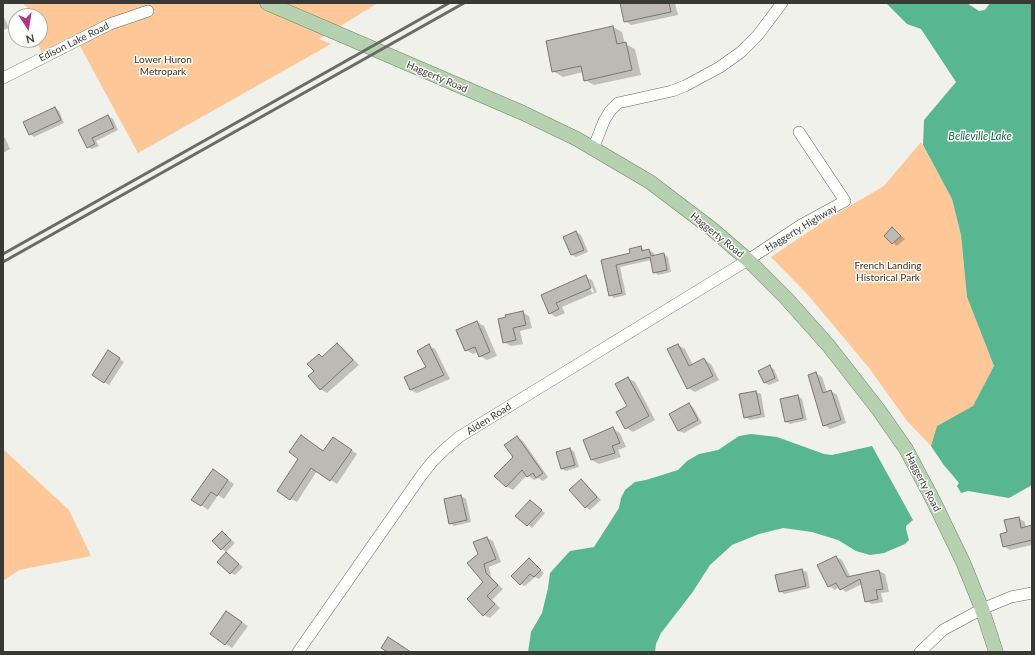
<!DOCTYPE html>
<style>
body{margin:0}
#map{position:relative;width:1035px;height:655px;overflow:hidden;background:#f0f1ea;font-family:Lato,sans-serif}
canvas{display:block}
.frame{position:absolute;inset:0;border:4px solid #393936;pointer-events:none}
.north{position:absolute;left:8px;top:8px;width:40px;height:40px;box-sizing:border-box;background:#fffffe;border:1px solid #b0b0ae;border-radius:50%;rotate:168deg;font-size:11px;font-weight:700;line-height:16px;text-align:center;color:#393936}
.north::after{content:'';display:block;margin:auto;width:14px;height:18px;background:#b23585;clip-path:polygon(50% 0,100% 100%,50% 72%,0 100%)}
</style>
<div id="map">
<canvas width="1035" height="655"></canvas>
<div class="frame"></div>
<div class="north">N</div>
</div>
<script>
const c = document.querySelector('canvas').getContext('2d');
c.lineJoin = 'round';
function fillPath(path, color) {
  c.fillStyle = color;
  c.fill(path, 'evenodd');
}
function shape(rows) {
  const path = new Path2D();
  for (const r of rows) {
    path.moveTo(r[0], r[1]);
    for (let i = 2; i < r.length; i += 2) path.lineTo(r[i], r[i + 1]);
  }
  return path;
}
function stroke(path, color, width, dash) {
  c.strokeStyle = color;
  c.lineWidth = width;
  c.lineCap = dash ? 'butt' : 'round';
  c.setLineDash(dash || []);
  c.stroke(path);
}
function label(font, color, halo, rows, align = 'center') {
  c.font = font + ' Lato,sans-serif';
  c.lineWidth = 3;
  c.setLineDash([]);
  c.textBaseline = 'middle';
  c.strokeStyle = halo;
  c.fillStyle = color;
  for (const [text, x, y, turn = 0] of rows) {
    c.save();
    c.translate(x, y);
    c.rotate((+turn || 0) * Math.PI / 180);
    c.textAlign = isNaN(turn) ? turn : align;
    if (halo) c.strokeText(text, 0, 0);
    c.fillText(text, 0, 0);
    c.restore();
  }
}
const green = shape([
 [22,3,378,3,319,39,331,44,138,153,74,35,41,52,37,40,40,40,40,16,29,16,27,7],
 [921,142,952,199,961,235,967,297,994,366,973,407,937,426,931,446,907,421,869,368,808,295,771,257,826,220,884,186],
 [3,449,69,510,91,556,19,570,3,581]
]);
const water = shape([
 [886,3,967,3,979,11,985,10,990,3,1032,3,1032,485,1009,498,968,491,961,493,957,486,959,483,943,464,931,446,937,426,973,406,994,366,967,297,961,235,952,199,923,145,924,120,956,82,921,29,907,24],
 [751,434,777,437,824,454,832,455,872,446,913,520,906,526,906,529,909,540,905,544,884,553,870,555,856,551,838,540,812,532,783,528,759,534,732,545,710,565,692,593,661,633,656,644,655,652,528,652,531,632,542,613,548,588,550,573,570,551,594,547,619,508,621,498,625,490,635,482,646,480,678,470,687,461,699,454,718,450,739,436]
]);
const shadow = shape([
 [621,3,675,3,678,15,631,25,625,21],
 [3,15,9,28,3,30],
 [613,27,622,32,625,44,635,49,641,75,594,85,585,80,583,72,563,77,553,71],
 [55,108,59,111,64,123,34,137,30,134],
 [108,116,113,119,118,130,96,141,99,146,92,149,88,147,80,130],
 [3,137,5,138,10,149,3,153],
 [893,229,905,239,897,246,885,236],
 [576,232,581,235,588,252,576,257,572,255],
 [641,247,645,251,649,250,654,253,654,256,664,254,668,257,671,272,658,275,654,272,651,260,620,267,626,295,614,298,610,295,602,260,631,254],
 [585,277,592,280,597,292,562,307,565,313,556,317,549,313,542,296],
 [587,281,589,281,594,292,592,293],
 [522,312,529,316,532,328,520,331,523,344,511,346,504,342],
 [477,322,484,326,497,356,487,360,480,356,478,352,473,354,466,350],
 [337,345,344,349,359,365,327,393,320,389,315,371,319,355,323,357],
 [678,345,685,349,693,365,704,360,711,364,719,380,695,392,688,388],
 [429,346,435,349,450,379,417,393,410,390,427,368],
 [113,354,124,362,109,385,93,375],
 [770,367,774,369,779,381,769,385,765,383],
 [816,373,822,377,827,392,831,391,837,395,846,423,830,429,824,425],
 [628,378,635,382,655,420,633,432,626,428,629,406],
 [756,392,761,394,765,417,750,420,745,417,740,395],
 [798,396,802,399,807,420,790,424,785,421],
 [689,404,693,407,702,423,684,433,679,431,670,414],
 [613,429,620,433,626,447,618,450,621,457,599,464,592,460],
 [517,437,523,441,548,477,543,481,538,478,534,480,527,475,513,490,506,486,514,457],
 [307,440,324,451,339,442,357,454,337,484,317,471,297,502,291,499,300,459],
 [569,449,574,451,579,467,566,471,562,469],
 [213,470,234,484,224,499,218,495,208,510,193,499],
 [581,480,585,483,601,500,590,510,586,507],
 [461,496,466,499,471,522,454,526,450,523],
 [530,501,545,513,532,528,517,515],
 [1018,518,1025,522,1026,528,1032,527,1032,545,1010,550,1003,546,1008,533],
 [222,532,235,543,226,552,213,541],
 [487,538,493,541,501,562,489,567,491,577,503,589,492,600,500,608,490,618,484,615,468,599,485,582,479,554],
 [226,553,243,567,235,575,231,573],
 [836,557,842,560,851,578,879,571,885,574,889,592,881,593,883,602,872,604,866,601,862,584,846,592,839,587,835,590,829,586],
 [529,560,544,573,539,579,535,577,525,586,521,584],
 [802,570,807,572,810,588,784,594,780,591],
 [227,612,248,626,232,648,211,634]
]);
const building = shape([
 [620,3,669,3,671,12,624,22,620,3],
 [613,26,617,44,626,42,632,70,584,81,581,66,552,72,546,41,613,26],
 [55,107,61,120,29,135,23,122,55,107],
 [108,115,114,128,92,138,95,144,87,148,78,130,108,115],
 [892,227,901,236,892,244,884,236,892,227],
 [576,231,584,250,571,255,563,237,576,231],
 [641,246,642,251,649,249,651,256,664,253,667,270,653,273,650,257,616,265,622,293,609,296,601,260,630,253,629,249,641,246],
 [586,275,591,288,556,303,559,309,549,314,541,295,586,275],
 [523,311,526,325,513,328,516,340,503,343,498,319,506,317,505,315,523,311],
 [477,321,490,352,479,357,475,347,465,351,456,330,477,321],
 [337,343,353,360,320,390,308,376,314,371,307,364,319,354,322,357,337,343],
 [429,344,444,375,410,390,404,377,426,367,417,351,429,344],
 [678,344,689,366,704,358,713,376,687,389,667,349,678,344],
 [108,350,120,358,104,383,92,375,108,350],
 [770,365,775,378,764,383,758,371,770,365],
 [816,372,823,393,831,390,841,420,823,426,808,375,816,372],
 [628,377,649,416,625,429,616,412,627,406,615,384,628,377],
 [756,391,761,414,744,418,739,394,756,391],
 [798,395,803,418,785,422,780,399,798,395],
 [689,403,698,420,678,431,669,414,689,403],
 [613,427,620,443,612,446,615,453,591,460,583,440,613,427],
 [301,435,323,451,333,437,352,450,330,481,311,468,290,500,277,491,298,459,289,452,301,435],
 [517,436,543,473,536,478,533,473,527,477,522,470,506,487,494,476,513,457,504,445,517,436],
 [570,448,575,465,561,469,556,452,570,448],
 [213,469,228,480,217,496,211,492,201,506,191,500,213,469],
 [581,479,597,497,585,508,569,490,581,479],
 [461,495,467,520,449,524,444,499,461,495],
 [530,500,542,510,527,526,515,516,530,500],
 [1019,517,1021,528,1032,525,1032,540,1003,547,1000,534,1007,532,1004,520,1019,517],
 [222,531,231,540,221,550,212,541,222,531],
 [487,537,496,559,484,564,486,573,498,585,487,596,495,604,483,616,467,599,483,582,467,563,478,554,473,542,487,537],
 [226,552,239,564,230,574,217,562,226,552],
 [836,556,847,577,879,570,883,589,876,590,878,599,865,602,860,579,840,590,836,583,828,587,817,565,836,556],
 [529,558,541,570,534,577,530,574,520,585,511,576,529,558],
 [802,569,806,586,779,592,775,575,802,569],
 [226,611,242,622,225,645,210,634,226,611],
 [388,637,411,652,388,652,381,648,388,637]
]);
const minor = shape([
 [3,78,110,24,148,11],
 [593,149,604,121,610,111,618,103,672,91,685,86,720,67,741,52,758,35,782,3],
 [298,652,421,476,432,462,444,450,459,437,748,260,801,225,845,201,799,132],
 [920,652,943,630,982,609,1011,597,1032,593]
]);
const major = shape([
 [267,3,523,113,577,139,650,182,712,229,748,260,786,298,828,345,878,409,906,449,932,498,963,562,982,609,996,652]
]);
const rail = shape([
 [3,254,449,3],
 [3,262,464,3]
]);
const streetNames = [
 ["Edison Lake Road",74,42,-26],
 ["Haggerty Road",437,77,23],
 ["Haggerty Highway",801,228,-31],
 ["Haggerty Road",717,235,39],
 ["Alden Road",489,419,-32],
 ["Haggerty Road",923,482,63]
];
const parkNames = [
 ["Lower Huron",163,60],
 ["Metropark",163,72],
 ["French Landing",888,266],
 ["Historical Park",888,278]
];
const waterNames = [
 ["Belleville Lake",980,136]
];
fillPath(green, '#fec797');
fillPath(water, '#58b791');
fillPath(shadow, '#0003');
fillPath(building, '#bdbab4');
stroke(building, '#7a7771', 1);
stroke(minor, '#666761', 12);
stroke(major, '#6b8863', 15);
stroke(minor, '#fff', 11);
stroke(major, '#b6d1b0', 14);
stroke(rail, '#6a6a66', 3);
label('10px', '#393936', '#fffffe', streetNames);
label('10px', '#482d14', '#fffffe', parkNames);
label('italic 11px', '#1d654b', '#fffffe', waterNames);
</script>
